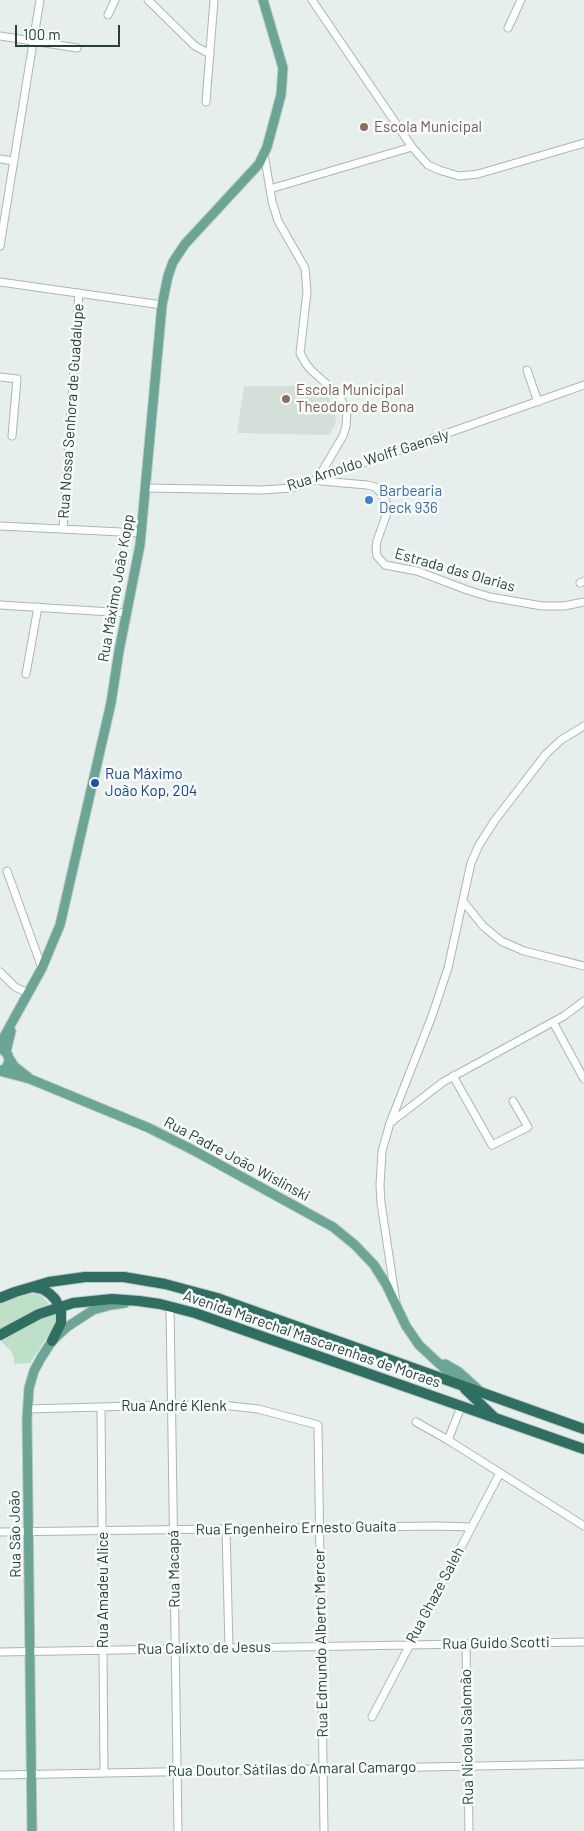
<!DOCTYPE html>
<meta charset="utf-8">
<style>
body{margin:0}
#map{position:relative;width:584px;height:1831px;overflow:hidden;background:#e6efeb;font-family:Barlow,sans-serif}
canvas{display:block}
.scale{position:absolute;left:15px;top:25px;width:105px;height:22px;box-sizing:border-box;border:2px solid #24423a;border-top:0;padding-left:6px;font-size:15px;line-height:18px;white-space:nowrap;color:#24423a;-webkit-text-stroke:4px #f7fbf9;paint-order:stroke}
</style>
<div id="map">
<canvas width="584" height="1831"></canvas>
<div class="scale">100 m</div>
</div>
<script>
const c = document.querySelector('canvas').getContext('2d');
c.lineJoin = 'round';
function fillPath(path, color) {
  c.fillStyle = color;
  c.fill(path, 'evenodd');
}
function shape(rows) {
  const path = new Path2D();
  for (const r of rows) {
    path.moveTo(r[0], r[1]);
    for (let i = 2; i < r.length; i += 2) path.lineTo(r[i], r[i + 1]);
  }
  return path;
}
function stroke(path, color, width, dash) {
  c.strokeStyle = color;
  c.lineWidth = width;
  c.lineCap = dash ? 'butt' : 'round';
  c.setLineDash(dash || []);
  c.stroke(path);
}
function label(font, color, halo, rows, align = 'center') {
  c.font = font + ' Barlow,sans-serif';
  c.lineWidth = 5;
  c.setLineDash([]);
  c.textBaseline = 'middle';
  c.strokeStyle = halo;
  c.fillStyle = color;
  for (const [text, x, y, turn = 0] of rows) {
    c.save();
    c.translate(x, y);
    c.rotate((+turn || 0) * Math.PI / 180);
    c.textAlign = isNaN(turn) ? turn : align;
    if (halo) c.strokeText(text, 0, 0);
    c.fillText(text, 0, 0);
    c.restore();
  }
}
const built = shape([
 [244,386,323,386,335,411,336,423,329,435,237,433]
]);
const green = shape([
 [29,1293,41,1295,50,1305,0,1329,0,1304,17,1296],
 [56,1313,56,1320,53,1328,30,1363,14,1364,14,1358,11,1351,0,1340,33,1322]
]);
const minor = shape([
 [148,0,195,46,210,54],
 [312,0,412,147,428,165,439,170,459,176,478,174,584,143],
 [108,15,115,0],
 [508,28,521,0],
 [0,36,77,48],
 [206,102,214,0],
 [264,154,272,201,278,221,305,268,307,292,300,353,306,364,311,370,339,395,347,411,346,426,343,436,317,480],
 [0,159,14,161],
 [270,189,412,147],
 [0,246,40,0],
 [0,282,162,305],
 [527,370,538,402],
 [0,377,17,379,12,436],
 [321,481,367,485,375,487,382,494,386,502,388,510,377,541,376,549,377,556,385,565,417,571,467,590,490,597,542,606,564,606,584,602],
 [145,488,262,490,292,488,584,385],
 [0,526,141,533],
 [63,529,79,293],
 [580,583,584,581],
 [0,605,127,613],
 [26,674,38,607],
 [7,871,42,968],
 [463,901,483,926,501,941,524,951,584,966],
 [0,972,15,987,28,993],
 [553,1022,584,1079],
 [453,1076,492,1145,528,1127,513,1101],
 [390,1123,443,1082,564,1016,584,1001],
 [396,1302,381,1203,380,1185,382,1151,390,1123,432,1016,448,968,471,863,479,845,495,820,546,754,561,740,584,726],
 [170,1306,178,1831],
 [101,1407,104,1773],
 [461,1407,448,1440,584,1526],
 [27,1409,172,1405,231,1406,258,1409,318,1425,324,1831],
 [416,1422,448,1440],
 [226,1529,229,1648],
 [0,1532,436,1526,471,1527],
 [466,1644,469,1831],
 [0,1652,584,1642],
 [372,1717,500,1473],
 [0,1775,584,1764]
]);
const major = shape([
 [0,1044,42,968,60,925,111,703,119,651,140,545,162,305,168,276,173,262,185,244,259,164,267,147,281,95,283,68,263,0],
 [6,1052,11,1031],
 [9,1058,14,1066,28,1077],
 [0,1071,30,1079,149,1128,193,1150,333,1227,355,1245,374,1265,386,1284,406,1326,419,1345,461,1384],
 [0,1071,6,1068,9,1061,8,1055,2,1049],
 [445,1364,459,1372,480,1391],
 [32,1831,27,1419,29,1388,34,1371,41,1358,52,1341,67,1327,93,1310,111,1305,125,1303]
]);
const highway = shape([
 [33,1287,43,1289,50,1294,55,1299,61,1310,61,1323,52,1341],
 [0,1298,15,1292,49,1282,85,1277,124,1277,165,1284,217,1298,584,1429],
 [0,1335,39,1314,73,1303,112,1299,139,1301,160,1304,195,1313,584,1449],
 [465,1389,494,1417]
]);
const markers = [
 [364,127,5,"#8d6e63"],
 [286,399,5,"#8d6e63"],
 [369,500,5,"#3f7fe0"],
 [95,783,5,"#1a4fb4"]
];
const educationNames = [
 ["Escola Municipal",374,127],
 ["Escola Municipal",296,390],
 ["Theodoro de Bona",296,407]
];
const streetNames = [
 ["Rua Nossa Senhora de Guadalupe",71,411,-86],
 ["Rua Arnoldo Wolff Gaensly",368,460,-18],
 ["Estrada das Olarias",455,570,16],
 ["Rua Máximo João Kopp",116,588,-80],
 ["Rua Padre João Wislinski",237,1159,28],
 ["Avenida Marechal Mascarenhas de Moraes",312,1339,19],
 ["Rua André Klenk",174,1406],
 ["Rua Engenheiro Ernesto Guaíta",296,1528,-1],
 ["Rua São João",15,1534,-91],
 ["Rua Macapá",174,1569,-91],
 ["Rua Amadeu Alice",103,1590,-90],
 ["Rua Ghaze Saleh",435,1595,-62],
 ["Rua Edmundo Alberto Mercer",321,1643,-91],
 ["Rua Guido Scotti",496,1643,-1],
 ["Rua Calixto de Jesus",204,1648,-1],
 ["Rua Nicolau Salomão",467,1737,-91],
 ["Rua Doutor Sátilas do Amaral Camargo",292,1769,-1]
];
const shopNames = [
 ["Barbearia",379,491],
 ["Deck 936",379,508]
];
const transitNames = [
 ["Rua Máximo",105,774],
 ["João Kop, 204",105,791]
];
fillPath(built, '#d4dfda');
fillPath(green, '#bfe0c8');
stroke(minor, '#a8b8b2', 9);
stroke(major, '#c2cac8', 11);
stroke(highway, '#c2cac8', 12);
stroke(minor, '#fff', 7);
stroke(major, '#6aa596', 9);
stroke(highway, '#2f6f62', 10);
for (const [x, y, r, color] of markers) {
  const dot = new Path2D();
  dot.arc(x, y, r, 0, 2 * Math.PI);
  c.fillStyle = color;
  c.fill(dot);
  stroke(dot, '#f7fbf9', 2);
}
label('15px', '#785e54', '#f7fbf9', educationNames, 'left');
label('15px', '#24423a', '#f7fbf9', streetNames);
label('15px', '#366cbe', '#f7fbf9', shopNames, 'left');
label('15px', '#164399', '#f7fbf9', transitNames, 'left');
</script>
